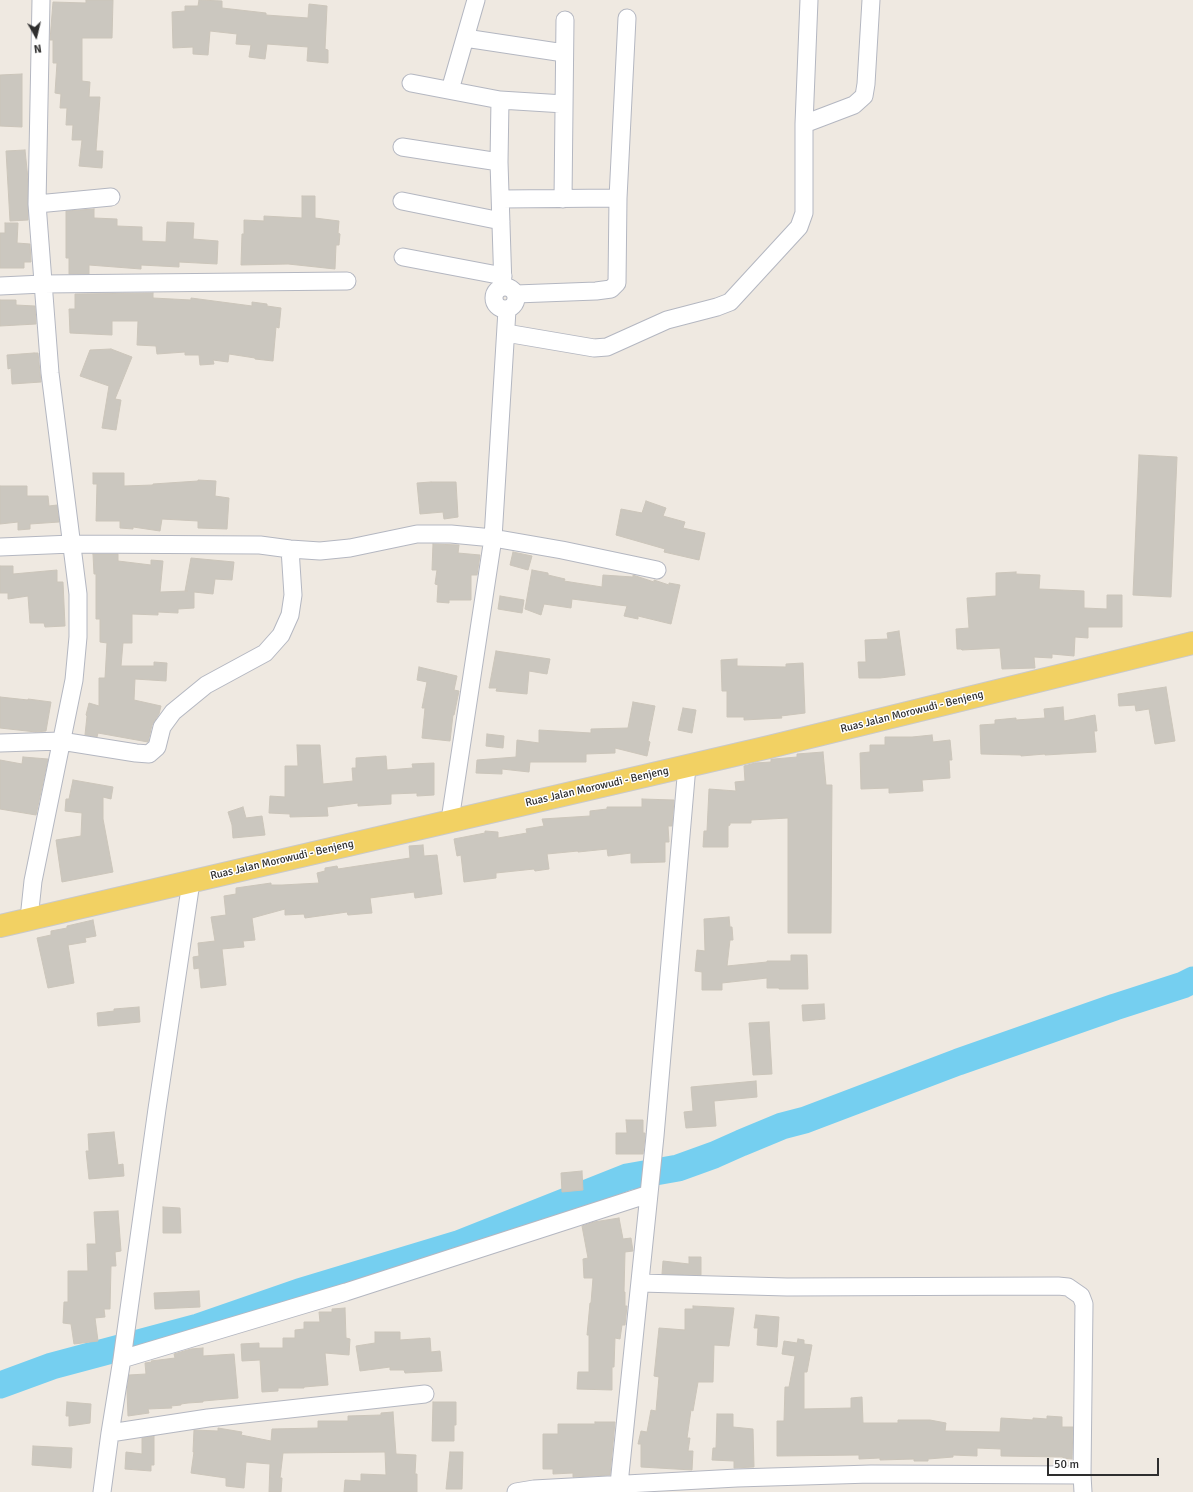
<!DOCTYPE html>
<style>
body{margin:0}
#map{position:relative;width:1193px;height:1492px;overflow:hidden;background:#efe9e1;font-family:Signika,sans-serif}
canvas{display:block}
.north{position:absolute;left:16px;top:16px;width:40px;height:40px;-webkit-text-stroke:3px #fff;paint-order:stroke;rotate:172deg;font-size:11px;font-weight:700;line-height:16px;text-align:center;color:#2e2e2e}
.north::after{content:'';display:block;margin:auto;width:14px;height:18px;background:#2e2e2e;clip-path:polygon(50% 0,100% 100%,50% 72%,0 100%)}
.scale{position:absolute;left:1047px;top:1458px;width:112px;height:18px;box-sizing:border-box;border:2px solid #2e2e2e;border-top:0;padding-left:5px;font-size:12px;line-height:14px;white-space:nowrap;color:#2e2e2e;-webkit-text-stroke:3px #fff;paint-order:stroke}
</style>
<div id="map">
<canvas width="1193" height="1492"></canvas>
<div class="north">N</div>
<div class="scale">50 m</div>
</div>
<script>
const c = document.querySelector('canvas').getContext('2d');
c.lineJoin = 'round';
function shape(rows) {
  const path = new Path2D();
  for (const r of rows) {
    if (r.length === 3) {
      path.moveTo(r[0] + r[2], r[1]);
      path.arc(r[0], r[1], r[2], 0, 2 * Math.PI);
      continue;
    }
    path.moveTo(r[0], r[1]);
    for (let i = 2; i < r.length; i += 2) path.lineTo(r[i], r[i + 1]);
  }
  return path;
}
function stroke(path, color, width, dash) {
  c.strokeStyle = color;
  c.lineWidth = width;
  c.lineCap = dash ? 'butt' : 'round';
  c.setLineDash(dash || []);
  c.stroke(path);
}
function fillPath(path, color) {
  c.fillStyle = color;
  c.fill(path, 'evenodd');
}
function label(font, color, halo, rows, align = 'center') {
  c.font = font + ' Signika,sans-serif';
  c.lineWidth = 3;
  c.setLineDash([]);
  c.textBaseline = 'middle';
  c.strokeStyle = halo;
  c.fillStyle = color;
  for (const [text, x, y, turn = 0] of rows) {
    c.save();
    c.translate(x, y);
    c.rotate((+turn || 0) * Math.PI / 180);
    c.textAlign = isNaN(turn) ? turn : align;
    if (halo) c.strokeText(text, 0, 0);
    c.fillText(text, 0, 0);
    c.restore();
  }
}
const river = shape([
 [0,1385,52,1366,198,1327,299,1292,458,1244,627,1177,678,1168,714,1155,741,1143,782,1126,805,1120,958,1062,1115,1007,1183,985,1193,980]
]);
const building = shape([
 [86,0,113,0,112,38,82,38,82,81,90,82,89,97,100,97,96,151,103,151,102,168,79,166,82,140,72,140,73,125,66,125,67,108,60,108,61,94,55,93,57,63,53,63,53,40,50,40,53,2,86,3,86,0],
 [199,0,222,1,222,8,266,13,266,15,308,18,309,4,327,6,325,49,328,50,328,63,307,61,308,47,267,44,265,59,249,57,251,45,236,44,237,34,210,31,208,55,193,54,193,47,173,48,172,12,185,11,185,6,198,6,199,0],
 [22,74,22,127,0,126,0,75,22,74],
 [25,150,28,179,28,220,10,221,6,151,25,150],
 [302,196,315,196,315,218,339,221,338,233,340,234,339,245,336,245,335,269,288,264,241,265,242,234,244,234,244,220,264,221,264,216,302,218,302,196],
 [94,209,94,218,117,219,117,226,142,227,142,241,166,242,167,222,194,223,193,239,218,241,217,264,179,262,179,267,141,265,141,269,89,265,89,274,69,274,69,258,66,258,66,211,94,209],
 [5,223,18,223,17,243,30,244,31,262,24,262,24,268,0,268,0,233,5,233,5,223],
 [153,293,153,298,191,300,191,298,252,306,252,302,267,304,267,306,281,308,279,328,276,327,273,361,255,359,255,358,229,354,228,362,213,360,214,364,200,365,199,355,185,355,185,352,157,354,156,346,137,345,138,321,112,321,112,335,70,333,69,309,75,309,75,294,153,293],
 [0,300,16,300,16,305,35,306,36,324,0,326,0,300],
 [111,349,132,357,115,399,121,400,116,430,102,428,109,386,80,376,90,350,111,349],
 [34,353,38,353,41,382,12,384,11,368,8,369,7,355,34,353],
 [1139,455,1177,457,1171,597,1133,595,1139,455],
 [93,473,124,473,124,486,153,485,153,484,198,481,198,480,216,481,215,496,229,498,227,529,198,528,198,521,162,519,160,531,133,527,133,529,120,528,120,521,96,521,97,484,93,484,93,473],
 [431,482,456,482,458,517,444,519,443,512,420,514,417,483,431,482],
 [0,486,27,486,27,496,48,496,49,506,57,505,59,522,30,524,30,529,18,530,18,522,0,524,0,486],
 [646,501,666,508,663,516,685,522,683,528,705,533,699,560,664,552,665,549,616,535,621,509,642,513,646,501],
 [433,544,459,545,458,553,480,555,477,575,471,575,471,600,449,600,449,603,437,602,438,585,435,584,437,570,432,570,433,544],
 [513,552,532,556,528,570,510,565,513,552],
 [93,554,118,554,118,561,151,565,151,560,163,561,160,592,188,591,185,591,191,558,234,562,232,580,215,579,213,594,194,592,194,608,178,609,178,613,158,612,158,615,132,614,132,643,123,643,121,666,154,666,154,662,167,663,166,681,135,679,134,700,161,706,159,714,152,725,148,742,98,733,97,737,85,735,87,716,86,715,89,703,99,706,99,678,105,678,107,643,100,642,100,619,96,619,96,574,94,574,93,554],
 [0,566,13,566,13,574,57,570,57,582,63,582,65,626,45,627,44,623,30,623,28,596,8,599,8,593,0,593,0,566],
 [532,570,548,573,548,575,565,579,564,581,602,587,603,575,633,577,633,575,654,582,654,580,669,585,669,583,680,585,671,624,638,616,638,619,624,616,627,606,572,599,571,608,544,604,541,615,525,609,532,570],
 [1016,572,1016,574,1040,575,1039,589,1084,591,1084,608,1107,609,1107,595,1122,595,1122,627,1088,627,1088,638,1075,637,1074,656,1052,654,1052,658,1034,657,1035,668,1002,669,1000,648,962,650,961,649,957,649,956,629,969,628,967,598,996,596,996,573,1016,572],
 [500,596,524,600,522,613,498,609,500,596],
 [899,631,905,675,880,678,859,678,858,662,866,662,865,640,888,639,887,633,899,631],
 [496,651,550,659,547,674,529,671,527,694,496,691,497,688,489,688,496,651],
 [737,659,737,666,786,667,786,664,803,663,805,713,781,716,782,718,744,720,744,717,727,717,727,691,722,691,721,660,737,659],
 [419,667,457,676,454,690,459,691,454,715,453,715,450,741,422,738,425,708,422,708,427,682,417,680,419,667],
 [1166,687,1175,741,1155,744,1149,709,1136,711,1135,705,1119,706,1118,694,1166,687],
 [0,697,28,700,28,699,51,702,46,731,36,732,0,728,0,697],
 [633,702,655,706,648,741,650,742,647,756,615,748,615,753,586,754,586,762,530,762,529,772,502,769,502,774,476,773,477,760,516,757,517,740,539,743,539,730,591,733,591,729,628,728,633,702],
 [1063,707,1064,721,1095,715,1097,731,1094,731,1096,752,1045,755,1045,754,1021,756,1021,755,981,754,980,725,995,724,995,720,1016,718,1016,720,1045,718,1044,709,1063,707],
 [683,708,696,710,692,733,678,730,683,708],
 [487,734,504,736,503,748,486,746,487,734],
 [932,735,933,742,950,740,952,760,949,760,950,778,922,780,923,791,889,793,889,788,861,789,860,753,870,752,870,745,885,745,885,737,912,737,932,735],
 [297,745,320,745,323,784,353,781,352,768,356,768,356,758,386,756,387,770,413,768,412,764,434,763,434,795,417,796,417,793,391,794,391,804,358,806,358,803,327,807,328,816,290,817,290,814,269,813,270,796,285,797,285,766,298,766,297,745],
 [823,752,826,785,832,785,831,933,788,933,788,818,751,820,751,823,730,823,730,825,728,826,728,847,703,847,704,831,707,831,709,789,736,791,735,782,745,781,744,766,755,763,771,762,771,759,774,759,797,757,797,754,823,752],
 [23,757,48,759,36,815,0,809,0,760,22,764,23,757],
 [73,780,113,787,111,799,103,797,103,819,113,872,62,882,56,840,81,836,82,813,65,811,66,799,69,799,73,780],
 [642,799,674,800,672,826,668,826,669,842,665,842,665,862,631,863,631,853,608,856,607,849,578,852,578,851,547,854,549,869,535,871,534,869,496,873,496,878,464,882,461,855,457,856,454,839,485,833,485,831,498,832,498,838,527,833,526,829,544,826,542,819,590,816,590,811,607,809,607,807,642,807,642,799],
 [243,807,246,818,262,816,265,835,233,838,232,825,228,812,243,807],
 [423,845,424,856,437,855,442,894,415,898,414,892,370,898,372,913,348,915,347,912,305,918,304,914,285,915,285,909,252,918,255,940,243,941,244,947,222,949,226,985,201,988,199,968,194,969,193,957,199,956,198,943,215,941,211,917,226,915,224,896,236,894,236,888,271,883,271,885,282,885,319,883,317,873,325,871,325,868,337,866,338,869,410,858,409,846,423,845],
 [729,917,730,927,732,927,733,940,730,940,727,966,767,962,767,961,791,961,791,955,807,955,808,989,779,989,779,988,767,988,767,978,722,983,722,990,702,990,702,972,695,971,697,950,705,951,704,919,729,917],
 [93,920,96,936,85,938,86,942,68,945,74,983,48,988,37,938,51,935,51,931,67,928,67,926,93,920],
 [824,1004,825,1019,803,1021,802,1005,824,1004],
 [139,1007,140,1022,98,1026,97,1013,114,1011,114,1009,139,1007],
 [769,1022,772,1074,753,1075,749,1023,769,1022],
 [756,1081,757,1097,714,1101,716,1126,686,1128,684,1112,693,1111,691,1087,756,1081],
 [626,1120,643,1120,643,1133,645,1133,645,1137,643,1154,616,1154,616,1133,627,1133,626,1120],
 [114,1132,118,1165,123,1164,124,1176,89,1179,86,1151,89,1151,88,1134,114,1132],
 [582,1171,583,1190,562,1192,561,1173,582,1171],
 [163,1207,180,1208,181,1233,163,1233,163,1207],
 [118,1211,121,1251,115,1252,116,1266,111,1266,110,1309,104,1309,105,1317,95,1318,98,1341,74,1344,71,1324,63,1323,64,1302,68,1302,68,1271,88,1271,87,1244,96,1244,94,1212,118,1211],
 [619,1218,623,1239,631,1238,633,1251,625,1252,624,1292,625,1292,625,1306,627,1306,625,1325,622,1325,620,1339,615,1338,614,1367,612,1367,612,1390,577,1389,578,1372,589,1372,589,1335,587,1335,590,1303,591,1303,593,1278,584,1278,583,1259,588,1258,582,1226,594,1222,619,1218],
 [689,1257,701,1257,701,1275,662,1274,663,1261,689,1264,689,1257],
 [199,1291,200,1307,155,1309,154,1293,199,1291],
 [693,1306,734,1308,729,1346,714,1345,713,1382,698,1382,693,1411,691,1410,687,1438,690,1438,688,1451,693,1451,692,1470,641,1467,641,1444,638,1444,641,1431,647,1432,651,1410,656,1411,659,1377,654,1376,659,1328,685,1330,685,1309,693,1309,693,1306],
 [345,1308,346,1338,350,1339,349,1355,325,1353,328,1385,304,1387,304,1388,278,1388,278,1391,262,1392,260,1360,242,1361,241,1344,259,1343,259,1348,283,1348,283,1338,295,1338,295,1330,304,1329,304,1322,320,1322,319,1312,332,1312,332,1309,345,1308],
 [756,1315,779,1317,777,1347,757,1345,758,1328,754,1328,756,1315],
 [375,1332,400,1332,400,1340,430,1338,431,1352,440,1351,442,1371,405,1373,404,1370,390,1370,390,1367,360,1371,356,1346,375,1343,375,1332],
 [798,1339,804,1340,804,1344,812,1345,807,1372,804,1372,804,1409,851,1408,851,1398,862,1397,863,1423,898,1423,898,1420,930,1420,946,1423,945,1431,1000,1432,1001,1418,1033,1420,1033,1418,1047,1419,1047,1416,1062,1417,1062,1427,1073,1427,1072,1459,1063,1458,1063,1457,1001,1456,1001,1449,977,1448,977,1456,953,1455,953,1457,928,1459,928,1461,914,1461,914,1459,880,1460,880,1458,859,1459,859,1455,777,1456,777,1421,784,1421,785,1387,789,1387,795,1356,782,1354,784,1341,797,1343,798,1339],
 [203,1348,203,1356,234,1354,238,1398,203,1401,203,1402,188,1403,181,1404,181,1405,171,1406,172,1408,148,1409,149,1413,128,1416,127,1391,129,1375,146,1374,145,1363,152,1362,151,1361,175,1358,174,1354,191,1349,203,1348],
 [67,1402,91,1404,90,1423,69,1426,69,1416,66,1416,67,1402],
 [433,1402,456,1402,456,1425,454,1425,454,1441,432,1441,433,1402],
 [393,1412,396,1454,416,1455,415,1474,417,1474,417,1492,344,1492,345,1480,361,1481,361,1474,386,1475,385,1452,283,1453,280,1478,282,1478,281,1492,269,1492,270,1464,246,1462,244,1488,226,1486,226,1478,191,1473,194,1452,193,1452,194,1430,218,1431,218,1428,242,1432,241,1435,271,1441,272,1429,318,1428,318,1421,348,1421,348,1416,381,1415,381,1413,393,1412],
 [717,1414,733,1414,733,1427,753,1429,754,1467,734,1468,734,1461,712,1460,713,1448,716,1448,717,1414],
 [595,1422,615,1422,610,1475,573,1477,573,1473,553,1474,553,1469,543,1469,543,1434,558,1434,558,1424,595,1424,595,1422],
 [154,1436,154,1465,151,1465,151,1471,125,1469,126,1452,142,1454,142,1438,154,1436],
 [33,1446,72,1448,71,1468,32,1465,33,1446],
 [450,1452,463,1452,462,1489,446,1489,450,1452]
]);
const minor = shape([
 [465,38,564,53],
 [411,83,500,100,499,162,503,287],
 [450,90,476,0],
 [500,100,564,104],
 [804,124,854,105,864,96,866,84,871,0],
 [402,147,499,162],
 [501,199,618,198],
 [563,199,565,20],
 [402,201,501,221],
 [37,204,111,197],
 [403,257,503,276],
 [0,286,43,284,347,281],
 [505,298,11],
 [516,294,596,291,611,289,617,283,618,198,627,18],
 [506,333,594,348,607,347,667,320,717,307,730,302,799,227,804,213,804,124,809,0],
 [0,547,72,544,260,545,290,549,320,551,350,548,417,534,451,534,493,538,562,550,657,570],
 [0,743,61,741,136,753,149,754,157,747,162,727,173,712,206,685,265,653,281,635,290,615,293,595,290,549],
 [450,820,493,538,507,310],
 [29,919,33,881,74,680,78,637,78,594,50,373,37,204,41,0],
 [640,1283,787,1287,1058,1286,1068,1287,1081,1296,1084,1304,1082,1475,1083,1492],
 [122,1359,346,1292,649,1194],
 [110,1433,208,1418,425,1394],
 [619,1484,655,1136,687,766],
 [102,1492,110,1433,122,1359,157,1109,191,882],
 [516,1492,534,1489,737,1478,871,1474,1082,1475]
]);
const major = shape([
 [0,926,769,747,1193,643]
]);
const streetNames = [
 ["Ruas Jalan Morowudi - Benjeng",912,712,-14],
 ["Ruas Jalan Morowudi - Benjeng",597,787,-13],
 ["Ruas Jalan Morowudi - Benjeng",282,860,-13]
];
stroke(river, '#75cff0', 27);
fillPath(building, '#cbc7bf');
stroke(building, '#cbc5ba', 1);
stroke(minor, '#b4b7c1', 19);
stroke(major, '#c9c9c9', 24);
stroke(minor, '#fff', 17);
stroke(major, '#f2d163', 22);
label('11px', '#2e2e2e', '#fff', streetNames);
</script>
